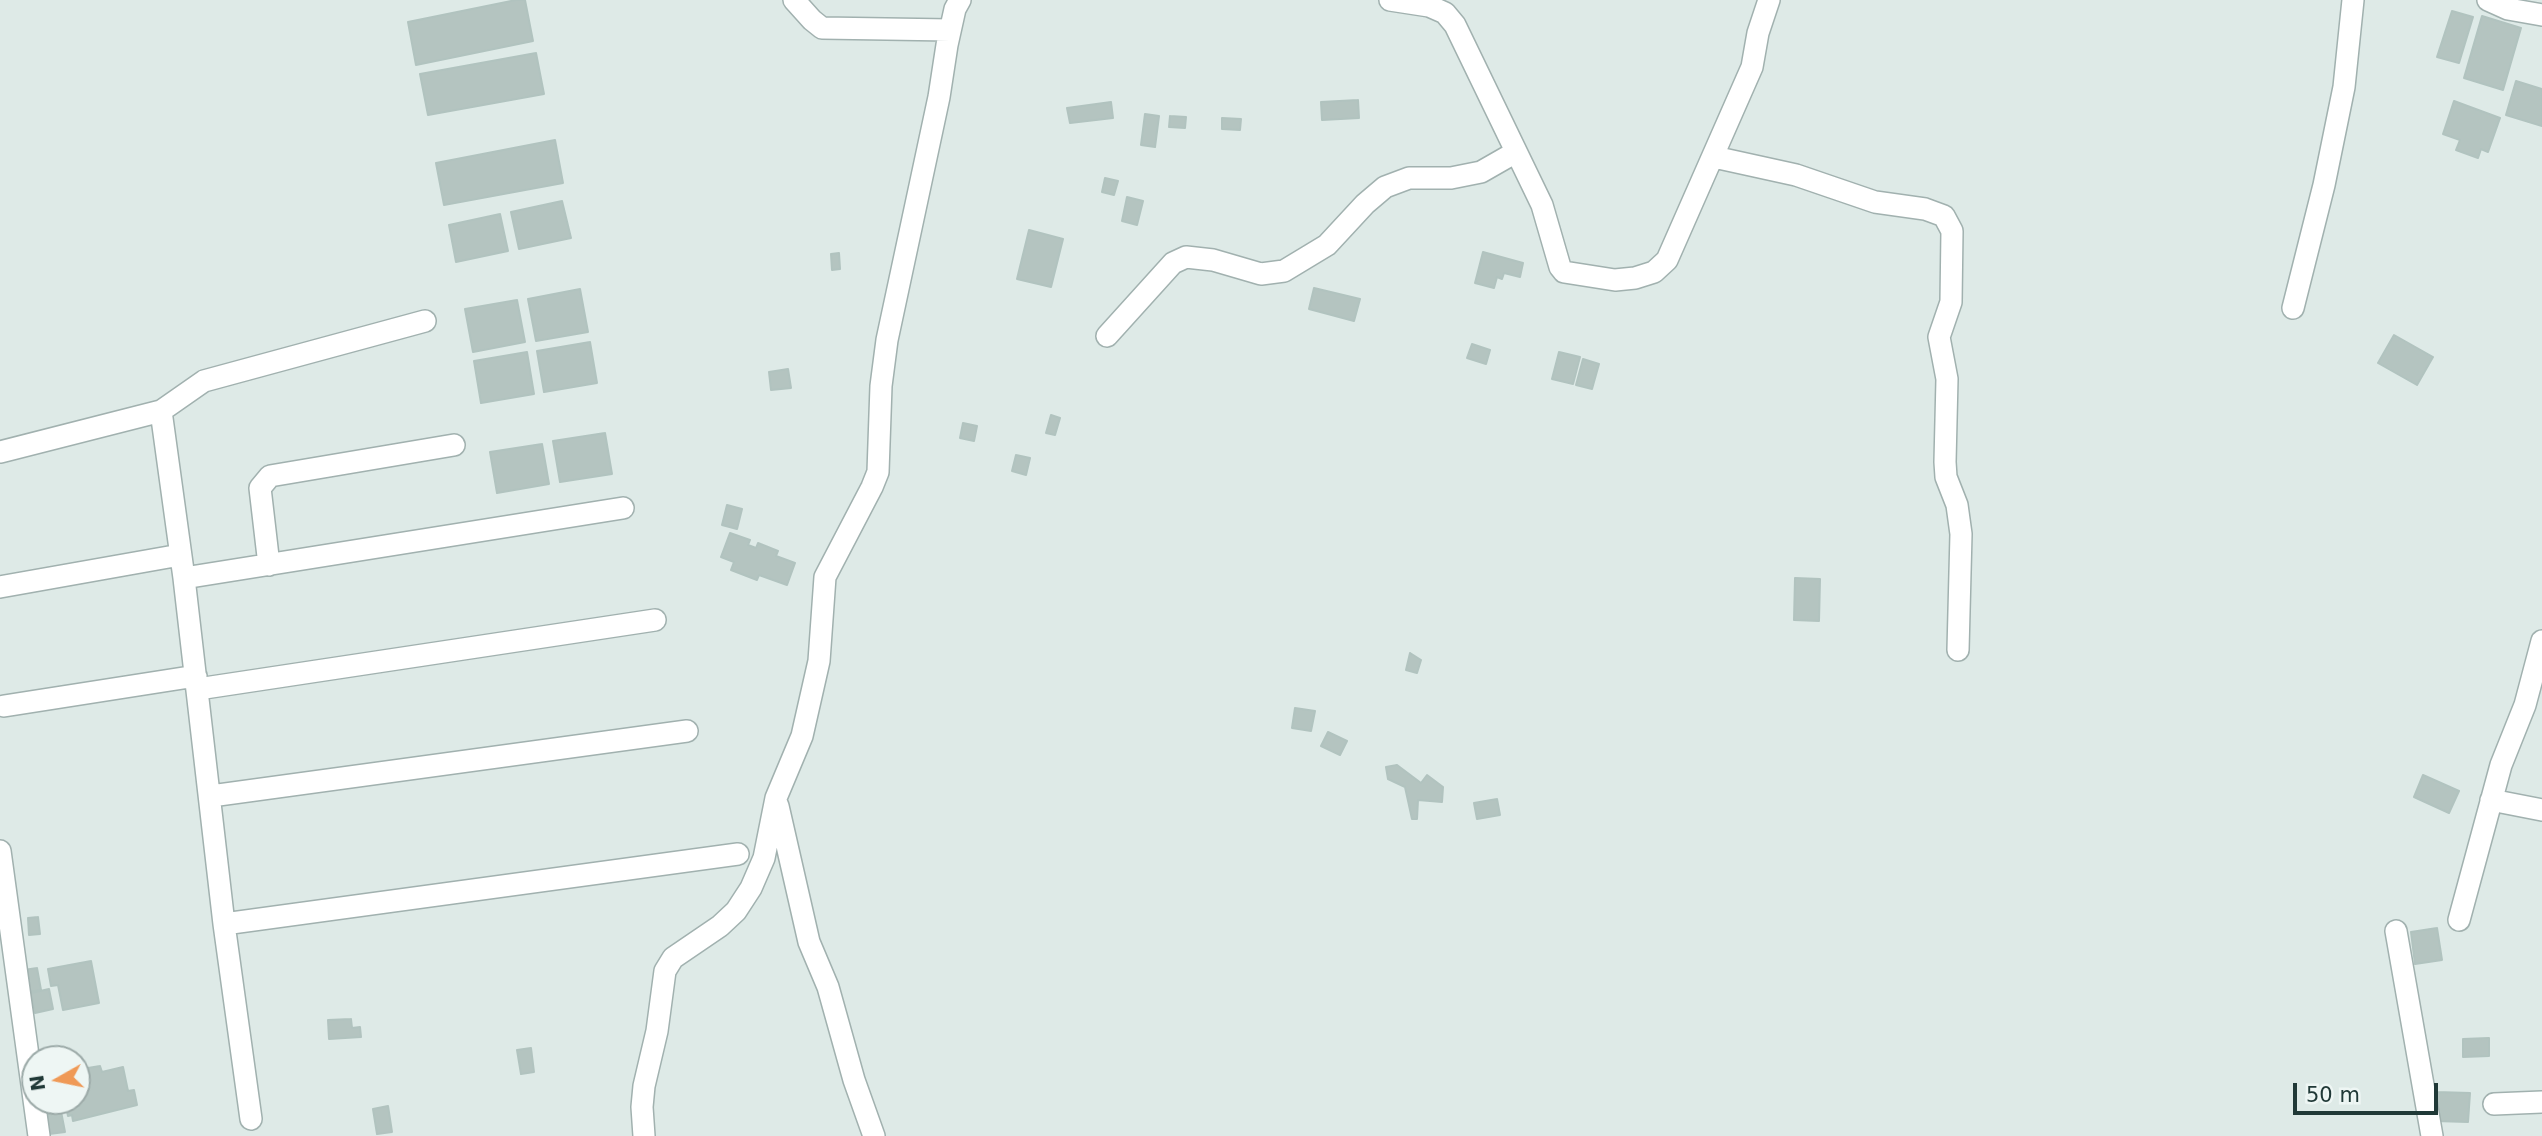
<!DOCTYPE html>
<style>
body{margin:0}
#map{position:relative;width:2542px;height:1136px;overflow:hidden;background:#deeae7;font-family:"DejaVu Sans",sans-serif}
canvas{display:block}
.north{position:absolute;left:21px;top:1045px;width:70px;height:70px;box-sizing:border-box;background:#eef6f4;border:2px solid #9caaa8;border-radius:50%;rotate:261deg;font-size:19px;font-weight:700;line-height:28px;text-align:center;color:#203937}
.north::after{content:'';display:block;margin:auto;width:24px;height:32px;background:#ef9956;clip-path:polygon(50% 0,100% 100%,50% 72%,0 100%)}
.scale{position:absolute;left:2293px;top:1083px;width:145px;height:32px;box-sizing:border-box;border:4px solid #203937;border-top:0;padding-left:9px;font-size:21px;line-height:24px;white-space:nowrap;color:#203937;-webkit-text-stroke:5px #eef6f4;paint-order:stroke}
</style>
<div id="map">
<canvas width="2542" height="1136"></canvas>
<div class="north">N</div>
<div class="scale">50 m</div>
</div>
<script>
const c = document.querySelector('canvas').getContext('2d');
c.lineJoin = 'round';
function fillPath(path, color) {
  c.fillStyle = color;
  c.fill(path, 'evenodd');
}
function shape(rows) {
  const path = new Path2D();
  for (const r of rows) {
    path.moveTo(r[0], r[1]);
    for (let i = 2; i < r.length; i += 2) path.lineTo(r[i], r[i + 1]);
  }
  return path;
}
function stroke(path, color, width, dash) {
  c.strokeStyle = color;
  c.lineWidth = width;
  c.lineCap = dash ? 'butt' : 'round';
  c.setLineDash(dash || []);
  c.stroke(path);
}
const building = shape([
 [516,0,525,0,533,41,416,65,408,22,516,0],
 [2452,11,2473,17,2459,63,2437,57,2452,11],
 [2482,16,2521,28,2503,90,2464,78,2482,16],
 [536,53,544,94,428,115,420,74,536,53],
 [2516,81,2542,89,2542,126,2506,115,2516,81],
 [1358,100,1359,118,1322,120,1321,102,1358,100],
 [2454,101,2500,118,2488,152,2481,149,2478,158,2456,150,2460,140,2443,134,2454,101],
 [1111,102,1113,118,1070,123,1067,108,1111,102],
 [1145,114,1159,116,1155,147,1141,145,1145,114],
 [1170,116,1186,117,1185,128,1169,127,1170,116],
 [1222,118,1241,119,1240,130,1222,129,1222,118],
 [555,140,563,183,444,205,436,163,555,140],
 [1105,178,1118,181,1114,195,1102,192,1105,178],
 [1127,197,1143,201,1137,225,1122,221,1127,197],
 [562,201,571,238,519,249,511,212,562,201],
 [500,214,508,251,456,262,449,225,500,214],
 [1029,230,1063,239,1051,287,1017,279,1029,230],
 [1483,252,1523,263,1520,277,1504,273,1502,279,1497,277,1494,288,1475,283,1483,252],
 [839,253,840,269,832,270,831,254,839,253],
 [1314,288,1360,299,1354,321,1309,309,1314,288],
 [580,289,588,332,536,341,528,299,580,289],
 [517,300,525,342,473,352,465,309,517,300],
 [2394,335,2433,357,2417,385,2378,363,2394,335],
 [590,342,597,383,544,392,537,351,590,342],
 [1472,344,1490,350,1486,364,1467,358,1472,344],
 [527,352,534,394,481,403,474,361,527,352],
 [1559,352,1580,357,1573,384,1552,379,1559,352],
 [1583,359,1599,364,1592,389,1576,385,1583,359],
 [788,369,791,388,771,390,769,372,788,369],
 [1051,415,1060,418,1055,435,1046,433,1051,415],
 [963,423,977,426,974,441,960,438,963,423],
 [605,433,612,474,560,482,553,441,605,433],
 [542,444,549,484,497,493,490,452,542,444],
 [1016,455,1030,458,1026,475,1012,471,1016,455],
 [727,505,742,509,737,529,722,525,727,505],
 [730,533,750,540,748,545,756,548,758,543,778,551,776,556,795,563,787,585,759,575,757,580,731,570,734,562,721,557,730,533],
 [1795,578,1820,579,1819,621,1794,620,1795,578],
 [1410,653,1421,660,1417,673,1406,670,1410,653],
 [1295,708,1315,711,1311,731,1292,728,1295,708],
 [1328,732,1347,741,1340,755,1321,746,1328,732],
 [1397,765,1421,783,1427,775,1443,787,1442,802,1418,800,1417,819,1412,819,1405,787,1388,779,1386,767,1397,765],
 [2423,775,2459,791,2449,813,2414,797,2423,775],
 [1497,799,1500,815,1477,819,1474,803,1497,799],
 [38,917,40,934,29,935,28,918,38,917],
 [2437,928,2442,960,2415,964,2411,932,2437,928],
 [91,961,99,1003,63,1010,58,985,51,986,48,969,91,961],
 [37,968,41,990,28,992,24,970,37,968],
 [49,989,53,1009,35,1013,31,993,49,989],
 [351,1019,352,1028,360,1027,361,1037,329,1039,328,1020,351,1019],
 [2489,1038,2489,1056,2463,1057,2463,1039,2489,1038],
 [531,1048,534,1072,521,1074,517,1050,531,1048],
 [100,1066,102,1072,123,1067,128,1091,134,1090,137,1105,73,1121,72,1115,68,1116,65,1101,77,1101,77,1075,83,1074,82,1069,100,1066],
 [2436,1092,2470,1093,2468,1122,2435,1121,2436,1092],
 [42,1101,59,1101,65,1132,49,1134,42,1101],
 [388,1106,392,1132,377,1134,373,1109,388,1106]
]);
const minor = shape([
 [794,0,812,20,822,28,950,30],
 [1390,0,1429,6,1445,13,1455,25,1542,205,1560,267,1564,272,1615,280,1635,278,1654,272,1667,260,1752,67,1758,33,1769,0],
 [2488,0,2508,9,2542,15],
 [1714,157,1796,175,1875,202,1925,209,1944,216,1952,231,1951,302,1939,337,1947,379,1945,462,1946,477,1957,505,1961,534,1958,650],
 [2293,308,2324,185,2344,87,2353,0],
 [1107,336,1173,263,1186,257,1213,260,1261,274,1284,271,1327,245,1365,204,1385,187,1409,178,1451,178,1481,172,1516,152],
 [0,452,161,411],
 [269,565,260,488,270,476,454,445],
 [184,578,623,508],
 [0,587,180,555],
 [198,689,655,620],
 [4,706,196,676],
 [211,796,687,731],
 [2491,800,2542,810],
 [778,806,809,942,828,987,854,1080,874,1136],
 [0,851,39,1136],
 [2459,920,2501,765,2525,705,2542,641],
 [224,924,738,854],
 [2396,931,2432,1136],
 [2494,1104,2542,1102],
 [251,1119,224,924,184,578,161,411,204,381,425,321],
 [644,1136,642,1107,644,1086,657,1031,665,971,673,958,720,926,736,911,751,888,764,858,776,798,802,736,819,661,825,577,872,487,878,472,881,386,887,340,939,97,947,45,955,9,960,0]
]);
fillPath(building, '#b4c4c0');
stroke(building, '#b1c3bf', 2);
stroke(minor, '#a1b1af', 24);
stroke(minor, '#fff', 21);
</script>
